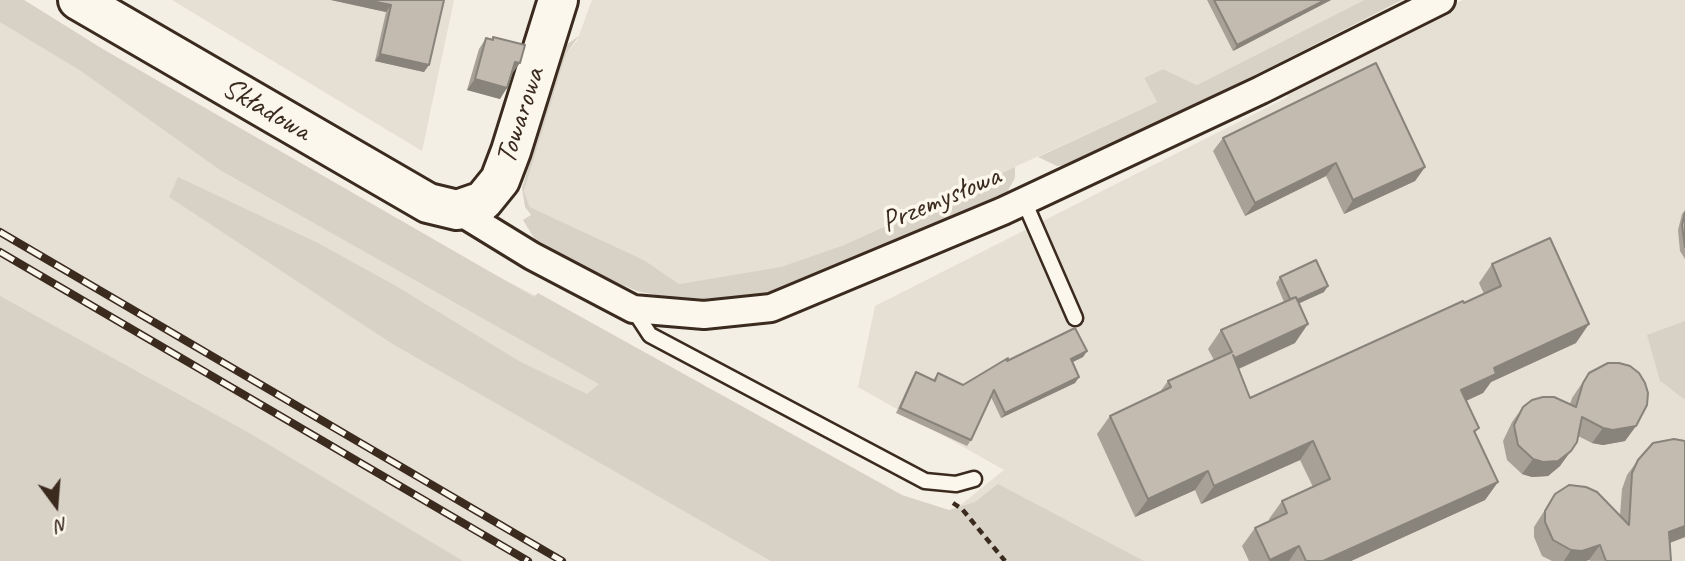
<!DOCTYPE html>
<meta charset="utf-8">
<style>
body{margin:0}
#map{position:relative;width:1685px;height:561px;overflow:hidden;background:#f3efe4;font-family:Caveat,sans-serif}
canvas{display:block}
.north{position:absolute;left:21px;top:470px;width:70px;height:70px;-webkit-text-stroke:5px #fbf7ec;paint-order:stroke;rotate:164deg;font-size:19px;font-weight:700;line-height:28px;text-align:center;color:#3b2a1e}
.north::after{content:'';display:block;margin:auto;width:24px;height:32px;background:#3b2a1e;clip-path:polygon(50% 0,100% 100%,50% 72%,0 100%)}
</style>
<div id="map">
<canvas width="1685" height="561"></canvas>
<div class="north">N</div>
</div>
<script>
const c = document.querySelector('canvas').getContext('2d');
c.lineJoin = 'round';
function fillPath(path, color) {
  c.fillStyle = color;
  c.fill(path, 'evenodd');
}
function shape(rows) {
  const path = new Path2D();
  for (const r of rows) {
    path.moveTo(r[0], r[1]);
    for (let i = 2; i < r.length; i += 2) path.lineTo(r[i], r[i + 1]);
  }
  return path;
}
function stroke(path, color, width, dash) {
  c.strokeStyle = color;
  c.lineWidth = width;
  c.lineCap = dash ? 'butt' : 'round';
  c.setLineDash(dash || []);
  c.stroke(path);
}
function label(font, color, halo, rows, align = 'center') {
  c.font = font + ' Caveat,sans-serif';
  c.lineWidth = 7;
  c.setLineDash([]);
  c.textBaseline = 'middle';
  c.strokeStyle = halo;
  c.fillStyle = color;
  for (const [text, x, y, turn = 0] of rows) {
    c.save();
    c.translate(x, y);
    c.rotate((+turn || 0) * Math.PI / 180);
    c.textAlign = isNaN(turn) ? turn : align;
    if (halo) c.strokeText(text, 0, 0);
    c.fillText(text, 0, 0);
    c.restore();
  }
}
const built = shape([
 [0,0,24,0,326,188,604,331,901,499,952,512,1004,470,858,387,875,306,1288,97,1284,89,1463,0,1685,0,1685,362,1660,381,1685,400,1685,561,0,561],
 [172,0,454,0,422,151],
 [592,0,1364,0,1197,85,1163,69,1144,78,1157,102,844,245,781,268,679,284,644,260,530,207,524,191,566,54,577,41]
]);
const green = shape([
 [0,0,24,0,101,48,534,297,538,293,902,495,949,510,975,502,998,484,1144,561,771,561,391,343,169,197,178,177,318,243,396,286,519,361,587,394,599,384,220,170,81,71,0,22],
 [1364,0,1402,0,1275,65,1070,165,1057,166,1038,157,1157,102,1144,78,1163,69,1197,85],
 [579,36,566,54,524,191,530,207,644,260,679,284,781,267,844,245,1015,167,1015,178,1007,192,996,200,858,263,779,293,729,300,678,300,637,291,586,270,534,238,523,220,531,215,525,207,522,188,566,45],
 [0,296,251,434,463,561,0,561],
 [1685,321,1685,400,1660,381,1647,335]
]);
const path = shape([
 [953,503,962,509,1005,561]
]);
const lane = shape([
 [1024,201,1075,318],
 [633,309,650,335,925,481,956,484,974,479]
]);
const street = shape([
 [457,210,532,256,633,309,704,315,771,308,1003,211,1261,90,1441,0]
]);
const secondary = shape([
 [78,0,428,203,457,210,483,201,500,180,511,151,558,0]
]);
const rail = shape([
 [0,232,562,561],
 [0,252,528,561]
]);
const wall = shape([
 [331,0,444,0,424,72,375,61,386,12],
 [1207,0,1331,0,1233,51],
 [493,37,512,74,500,99,467,90,479,49,486,38,492,39],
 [1223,138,1425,167,1415,181,1344,214,1326,176,1245,216,1213,151],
 [1685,210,1685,259,1680,251,1678,230,1682,214],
 [1492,264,1576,343,1491,382,1483,393,1466,401,1479,428,1475,433,1498,482,1485,500,1351,561,1249,561,1242,546,1255,528,1270,521,1269,519,1282,501,1313,487,1300,460,1201,504,1195,490,1135,517,1097,434,1110,416,1160,392,1168,381,1214,360,1208,349,1221,330,1284,302,1276,283,1280,277,1324,292,1299,303,1295,343,1239,369,1250,398,1484,294,1479,283],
 [1087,351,1083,357,1072,362,1079,377,1075,383,1001,418,991,397,971,440,967,446,896,413,912,378,916,372,933,380,938,373,963,385,1007,361],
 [1589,373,1636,426,1625,441,1603,445,1592,443,1578,436,1560,466,1548,476,1532,477,1522,474,1507,460,1503,441,1512,422,1523,407,1570,404,1572,398],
 [1685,441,1685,537,1670,543,1671,561,1590,561,1589,560,1586,561,1552,561,1542,556,1534,537,1534,527,1555,494,1620,515,1622,489,1627,475,1638,460]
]);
const shadedWall = shape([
 [331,0,367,0,391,5,386,12],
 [1325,0,1331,0,1233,51,1237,45],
 [380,54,429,65,424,72,375,61],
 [515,62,520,63,512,74,507,73],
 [475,79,507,88,500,99,467,90],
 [1336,163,1326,176,1245,216,1255,203],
 [1425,167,1415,181,1344,214,1353,200],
 [1328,286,1324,292,1287,309,1291,303],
 [1308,324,1295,343,1222,376,1235,358],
 [1589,324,1576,343,1491,382,1483,393,1448,409,1461,390,1494,368],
 [1087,351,1083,357,1067,365,1071,359],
 [1079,377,1075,383,1001,418,1005,413],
 [1636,426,1625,441,1603,445,1592,443,1603,428],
 [1313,441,1300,460,1201,504,1214,486],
 [1571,451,1560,466,1548,476,1532,477,1522,474,1533,459],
 [1208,471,1195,490,1135,517,1148,499],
 [1498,482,1485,500,1351,561,1323,561],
 [1685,526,1685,537,1658,547,1669,532],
 [1600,545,1589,560,1586,561,1564,561,1571,550],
 [1299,546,1289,561,1269,561,1270,560]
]);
const building = shape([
 [367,0,444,0,429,65,380,54,391,5,367,0],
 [1214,0,1325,0,1237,45,1214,0],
 [493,37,525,45,520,63,515,62,507,88,475,79,486,38,493,40,493,37],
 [1376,63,1425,167,1353,200,1336,163,1255,203,1223,138,1376,63],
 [1685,213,1685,247,1682,225,1685,213],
 [1550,238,1589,324,1494,368,1496,374,1461,390,1479,428,1474,431,1498,482,1323,561,1306,561,1299,546,1270,560,1255,528,1287,513,1282,501,1330,479,1313,441,1214,486,1208,471,1148,499,1110,416,1171,387,1168,381,1232,352,1221,330,1296,297,1308,324,1235,358,1233,355,1250,398,1463,301,1464,303,1501,286,1492,264,1550,238],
 [1316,260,1328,286,1297,300,1296,297,1290,299,1280,277,1316,260],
 [1075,328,1087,351,1071,359,1079,377,1005,413,994,390,971,440,900,408,916,372,935,381,938,373,963,385,1008,358,1007,361,1075,328],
 [1608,363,1619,363,1630,366,1639,373,1645,383,1648,393,1647,405,1636,426,1613,430,1603,428,1582,417,1577,442,1571,451,1558,461,1543,462,1533,459,1518,445,1514,425,1523,407,1532,400,1543,397,1554,397,1576,407,1583,383,1589,373,1608,363],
 [1674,439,1685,441,1685,526,1669,532,1671,561,1606,561,1600,545,1582,551,1571,550,1553,540,1545,522,1545,511,1555,494,1569,485,1586,487,1597,492,1629,525,1632,473,1638,460,1653,443,1674,439]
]);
const streetNames = [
 ["Składowa",266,110,30],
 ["Towarowa",521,116,-72],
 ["Przemysłowa",941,200,-23]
];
fillPath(built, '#e5dfd4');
fillPath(green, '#d8d1c6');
stroke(lane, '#3b2a1e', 19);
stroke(street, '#3b2a1e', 32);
stroke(secondary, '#3b2a1e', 44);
stroke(path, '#3b2a1e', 4.5, [7, 5]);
stroke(lane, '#fbf7ec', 14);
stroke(street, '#fbf7ec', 26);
stroke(secondary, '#fbf7ec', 38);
stroke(rail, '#3b2a1e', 8);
stroke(rail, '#fbf7ec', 5, [16]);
fillPath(wall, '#a8a197');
fillPath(shadedWall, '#88837b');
fillPath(building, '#c3bbb0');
stroke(building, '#88837b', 2);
label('30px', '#3b2a1e', '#fbf7ec', streetNames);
</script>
